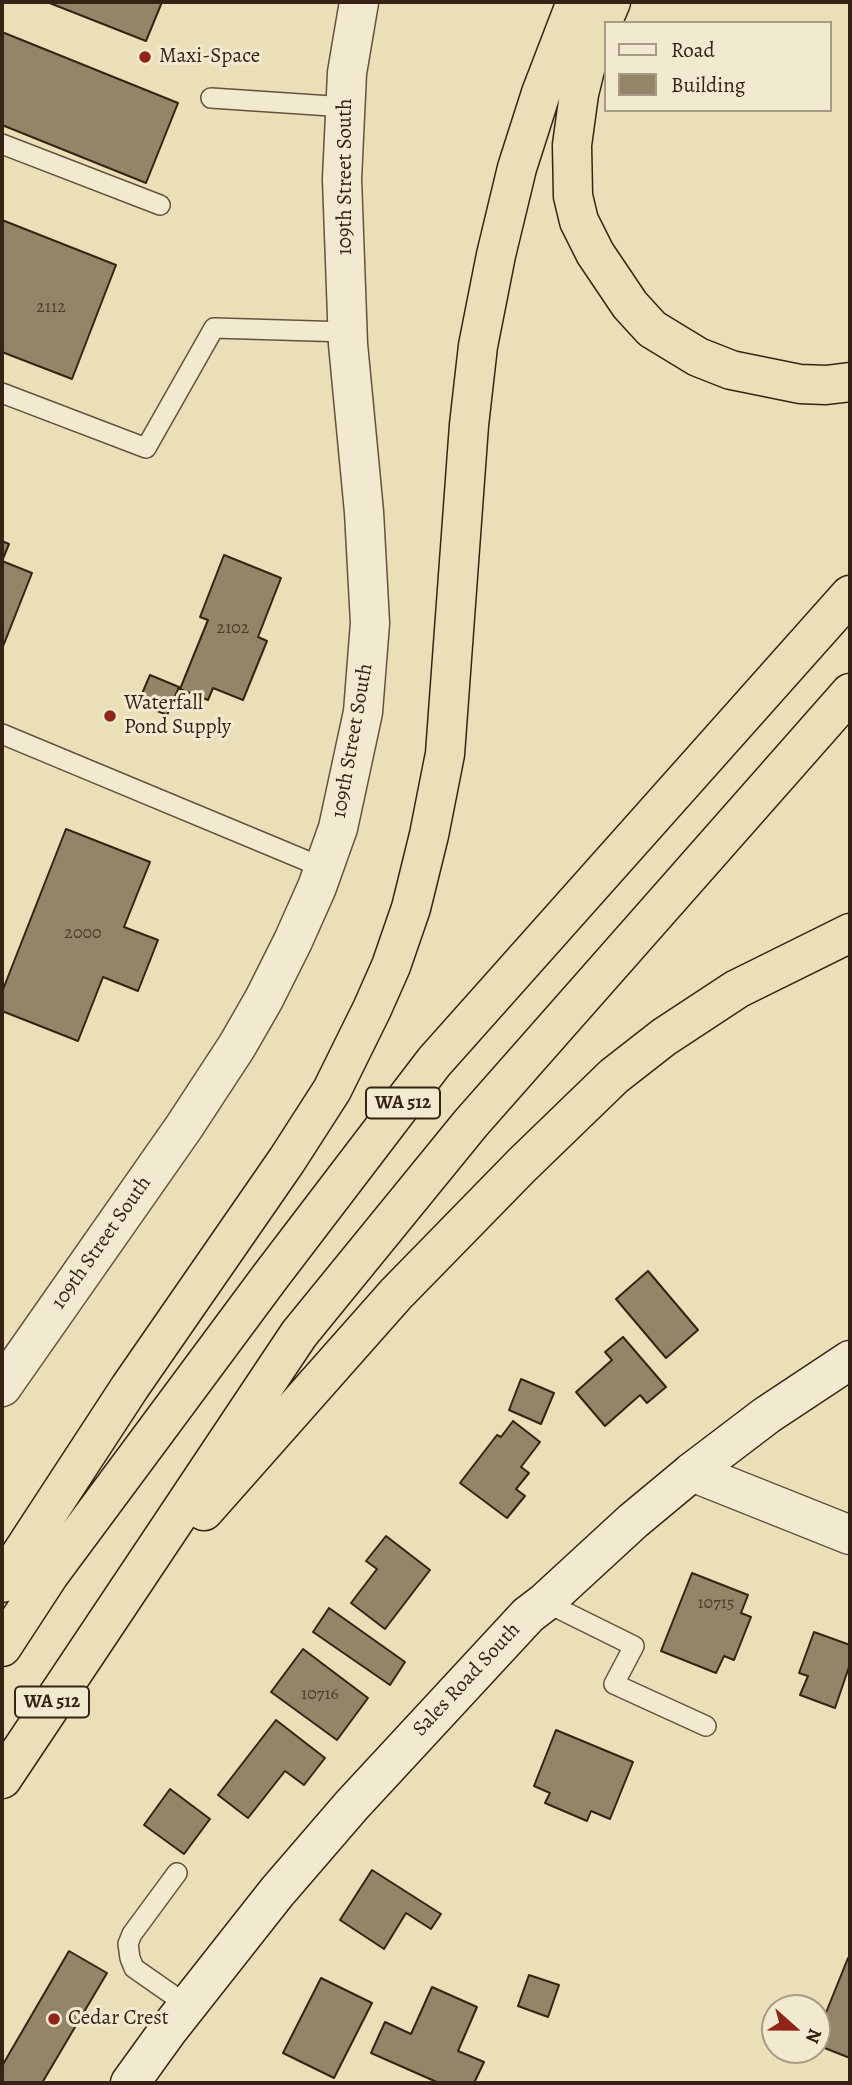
<!DOCTYPE html>
<style>
body{margin:0}
#map{position:relative;width:852px;height:2085px;overflow:hidden;background:#eadfb6;font-family:Alegreya,serif}
canvas{display:block}
.frame{position:absolute;inset:0;border:4px solid #372316;pointer-events:none}
.legend{position:absolute;left:604px;top:21px;width:228px;height:91px;box-sizing:border-box;background:#f1ead0;border:2px solid #a79a86;margin:0;padding:9px 12px;list-style:none;font-size:21px;color:#372316}
.legend li{display:flex;align-items:center;gap:14px;height:35px}
.legend b{width:35px;border:2px solid #a79a86}
.north{position:absolute;left:761px;top:1994px;width:70px;height:70px;box-sizing:border-box;background:#f1ead0;border:2px solid #a79a86;border-radius:50%;rotate:111deg;font-size:19px;font-weight:700;line-height:28px;text-align:center;color:#372316}
.north::after{content:'';display:block;margin:auto;width:24px;height:32px;background:#8f2418;clip-path:polygon(50% 0,100% 100%,50% 72%,0 100%)}
</style>
<div id="map">
<canvas width="852" height="2085"></canvas>
<div class="frame"></div>
<ul class="legend">
<li><b style="height:9px;background:#f1ead0"></b>Road</li>
<li><b style="height:19px;background:#948569"></b>Building</li>
</ul>
<div class="north">N</div>
</div>
<script>
const c = document.querySelector('canvas').getContext('2d');
c.lineJoin = 'round';
function fillPath(path, color) {
  c.fillStyle = color;
  c.fill(path, 'evenodd');
}
function shape(rows) {
  const path = new Path2D();
  for (const r of rows) {
    path.moveTo(r[0], r[1]);
    for (let i = 2; i < r.length; i += 2) path.lineTo(r[i], r[i + 1]);
  }
  return path;
}
function stroke(path, color, width, dash) {
  c.strokeStyle = color;
  c.lineWidth = width;
  c.lineCap = dash ? 'butt' : 'round';
  c.setLineDash(dash || []);
  c.stroke(path);
}
function label(font, color, halo, rows, align = 'center') {
  c.font = font + ' Alegreya,serif';
  c.lineWidth = 6;
  c.setLineDash([]);
  c.textBaseline = 'middle';
  c.strokeStyle = halo;
  c.fillStyle = color;
  for (const [text, x, y, turn = 0] of rows) {
    c.save();
    c.translate(x, y);
    c.rotate((+turn || 0) * Math.PI / 180);
    c.textAlign = isNaN(turn) ? turn : align;
    if (halo) c.strokeText(text, 0, 0);
    c.fillText(text, 0, 0);
    c.restore();
  }
}
const building = shape([
 [47,2,162,2,146,41,47,2],
 [2,32,178,103,146,183,2,125,2,32],
 [2,220,116,265,72,379,2,352,2,220],
 [2,541,9,544,2,561,32,573,2,649,2,541],
 [224,555,281,578,258,637,267,641,243,700,213,688,208,700,180,689,208,620,200,617,224,555],
 [150,675,179,687,167,715,138,703,150,675],
 [66,829,150,862,124,927,158,940,138,991,103,977,78,1041,2,1011,2,992,66,829],
 [648,1271,698,1330,666,1358,616,1299,648,1271],
 [623,1337,666,1387,647,1403,640,1395,605,1426,576,1392,612,1360,605,1352,623,1337],
 [521,1379,554,1393,541,1424,509,1410,521,1379],
 [513,1421,540,1442,521,1467,529,1473,516,1489,525,1496,507,1518,460,1483,497,1435,501,1437,513,1421],
 [386,1536,430,1570,385,1629,351,1603,377,1569,366,1561,386,1536],
 [692,1573,748,1595,741,1613,751,1617,734,1660,724,1656,716,1673,661,1651,692,1573],
 [329,1608,405,1662,390,1685,313,1632,329,1608],
 [814,1632,850,1645,850,1664,835,1708,800,1695,808,1676,799,1673,814,1632],
 [303,1649,368,1698,337,1740,271,1692,303,1649],
 [276,1720,325,1758,304,1785,285,1771,248,1818,218,1795,276,1720],
 [556,1730,633,1762,610,1819,591,1811,587,1821,545,1803,550,1793,534,1786,556,1730],
 [170,1789,210,1819,184,1854,144,1825,170,1789],
 [372,1870,441,1914,431,1929,406,1913,384,1949,340,1920,372,1870],
 [69,1951,107,1973,42,2083,2,2083,2,2066,69,1951],
 [848,1958,850,1959,850,2058,817,2045,817,2035,848,1958],
 [529,1975,559,1985,548,2017,518,2006,529,1975],
 [321,1978,372,2003,334,2078,283,2053,321,1978],
 [432,1987,477,2007,458,2051,484,2062,474,2083,439,2083,371,2053,385,2022,411,2034,432,1987]
]);
const lane = shape([
 [211,98,346,107],
 [2,144,160,205],
 [2,393,146,448,214,328,347,332],
 [2,734,324,868],
 [545,1602,634,1646,614,1684,706,1726],
 [177,1873,132,1934,128,1944,130,1958,134,1968,187,2005]
]);
const street = shape([
 [2,1387,184,1127,237,1046,264,999,293,941,317,887,338,828,363,712,370,623,364,512,348,344,342,179,347,73,359,2],
 [692,1472,850,1535]
]);
const secondary = shape([
 [130,2083,169,2029,277,1892,352,1805,528,1615,545,1602,633,1521,692,1472,767,1415,850,1360]
]);
const highway = shape([
 [611,2,589,53,579,94,572,145,573,196,579,221,595,253,630,305,652,329,698,357,731,370,800,384,826,385,850,382],
 [204,1511,396,1294,522,1165,614,1076,664,1037,737,989,850,933],
 [2,1583,130,1387,287,1160,332,1090,372,1009,391,966,411,908,429,835,445,754,469,425,478,346,496,255,517,168,541,93,576,2],
 [2,1647,49,1575,270,1277,434,1062,850,595],
 [2,1779,299,1334,471,1123,850,693]
]);
const markers = [
 [145,57,7,"#8f2418"],
 [110,716,7,"#8f2418"],
 [54,2019,7,"#8f2418"]
];
const numberNames = [
 ["2112",51,308],
 ["2102",233,629],
 ["2000",83,934],
 ["10715",716,1604],
 ["10716",320,1695]
];
const shields = [
 [403,1103,74],
 [52,1702,74]
];
const shieldNames = [
 ["WA 512",403,1103],
 ["WA 512",52,1702]
];
const poiNames = [
 ["Maxi-Space",159,57],
 ["Waterfall",124,704],
 ["Pond Supply",124,728],
 ["Cedar Crest",68,2019]
];
const streetNames = [
 ["109th Street South",346,177,-90],
 ["109th Street South",353,741,-80],
 ["109th Street South",102,1243,-55],
 ["Sales Road South",467,1680,-47]
];
fillPath(building, '#948569');
stroke(building, '#372316', 2);
stroke(lane, '#64523e', 22);
stroke(street, '#64523e', 41);
stroke(secondary, '#372316', 41);
stroke(highway, '#372316', 41);
stroke(lane, '#f1ead0', 19);
stroke(street, '#f1ead0', 38);
stroke(secondary, '#f1ead0', 38);
stroke(highway, '#eadfb6', 38);
for (const [x, y, r, color] of markers) {
  const dot = new Path2D();
  dot.arc(x, y, r, 0, 2 * Math.PI);
  c.fillStyle = color;
  c.fill(dot);
  stroke(dot, '#f1ead0', 2.5);
}
label('18px', '#4e3c2b', null, numberNames);
for (const [x, y, w] of shields) {
  const box = new Path2D();
  box.roundRect(x - w / 2, y - 15.5, w, 31, 5);
  c.fillStyle = '#f1ead0';
  c.fill(box);
  stroke(box, '#372316', 2);
}
label('bold 19px', '#372316', null, shieldNames);
label('21px', '#372316', '#f1ead0', poiNames, 'left');
label('21px', '#372316', '#f1ead0', streetNames);
</script>
